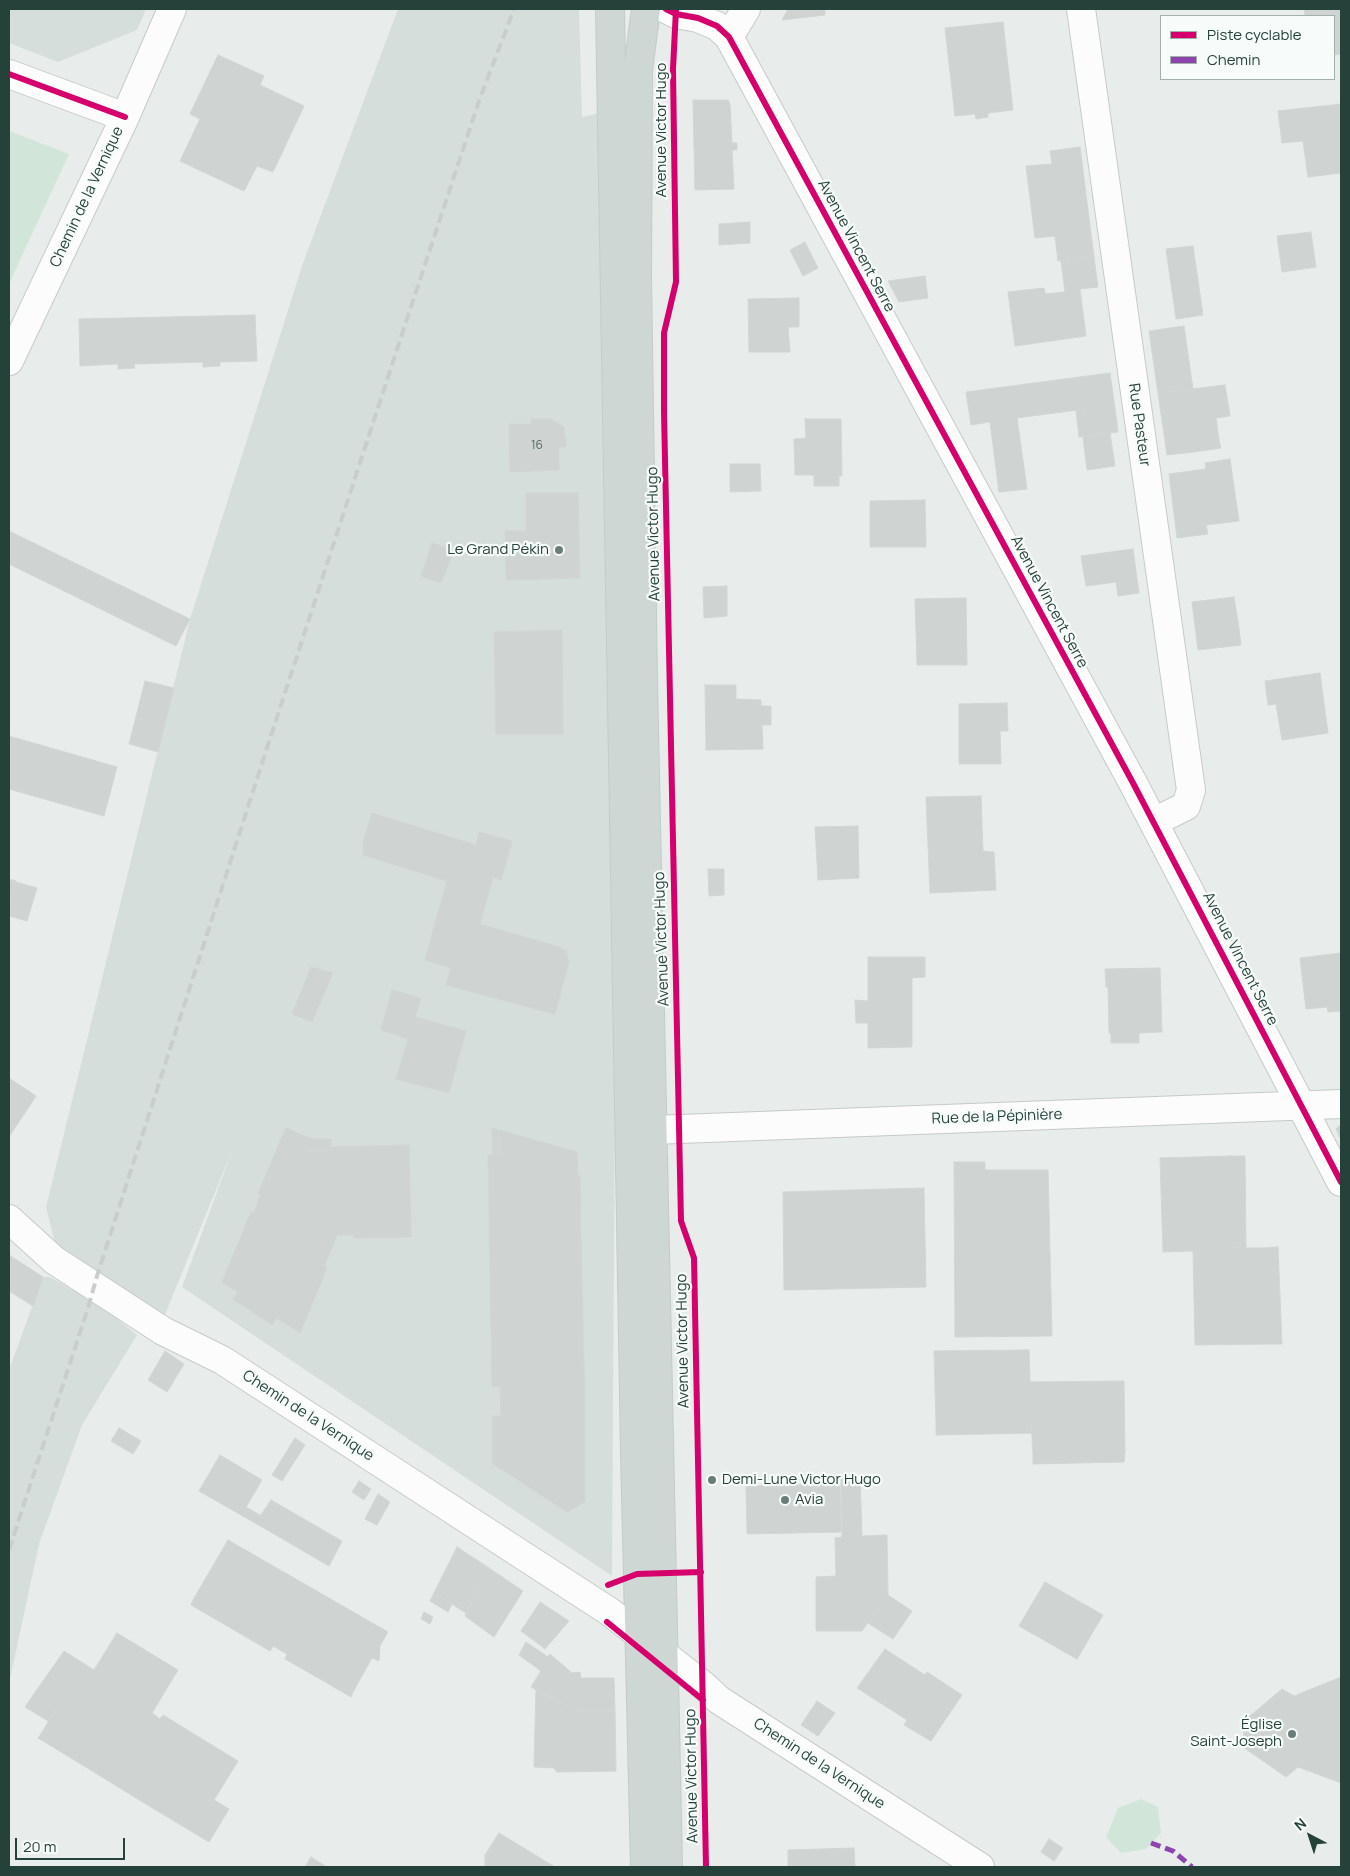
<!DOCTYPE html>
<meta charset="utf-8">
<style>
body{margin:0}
#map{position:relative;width:1350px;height:1876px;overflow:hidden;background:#e8edeb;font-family:Manrope,sans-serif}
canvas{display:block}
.frame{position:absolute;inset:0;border:10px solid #24423a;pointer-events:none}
.legend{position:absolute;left:1160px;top:15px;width:175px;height:65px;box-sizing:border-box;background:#f7fbf9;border:1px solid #a3b1ad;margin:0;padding:6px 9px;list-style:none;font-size:15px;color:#24423a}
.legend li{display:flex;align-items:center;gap:10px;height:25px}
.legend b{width:25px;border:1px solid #a3b1ad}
.north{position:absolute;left:1285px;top:1811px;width:50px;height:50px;-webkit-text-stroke:4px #f7fbf9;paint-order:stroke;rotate:320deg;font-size:14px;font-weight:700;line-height:20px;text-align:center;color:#24423a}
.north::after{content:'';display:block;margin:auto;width:18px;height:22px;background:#24423a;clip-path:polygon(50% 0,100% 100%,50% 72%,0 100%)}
.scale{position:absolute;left:15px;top:1838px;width:110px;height:22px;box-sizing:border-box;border:2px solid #24423a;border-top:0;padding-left:6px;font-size:15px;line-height:18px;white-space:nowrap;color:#24423a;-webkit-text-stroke:4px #f7fbf9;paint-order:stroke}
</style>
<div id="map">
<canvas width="1350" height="1876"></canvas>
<div class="frame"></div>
<ul class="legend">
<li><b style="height:6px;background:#d6006c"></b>Piste cyclable</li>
<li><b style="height:6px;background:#8e44ad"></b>Chemin</li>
</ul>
<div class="north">N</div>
<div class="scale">20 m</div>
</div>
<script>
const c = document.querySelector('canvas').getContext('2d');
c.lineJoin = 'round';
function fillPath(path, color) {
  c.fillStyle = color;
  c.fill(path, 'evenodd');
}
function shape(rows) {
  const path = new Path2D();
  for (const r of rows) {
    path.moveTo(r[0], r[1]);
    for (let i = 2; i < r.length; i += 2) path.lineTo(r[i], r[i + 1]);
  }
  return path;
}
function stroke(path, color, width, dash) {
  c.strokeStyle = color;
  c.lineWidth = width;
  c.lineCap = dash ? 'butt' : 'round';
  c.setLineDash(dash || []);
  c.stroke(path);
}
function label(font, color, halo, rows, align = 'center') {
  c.font = font + ' Manrope,sans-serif';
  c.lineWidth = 4.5;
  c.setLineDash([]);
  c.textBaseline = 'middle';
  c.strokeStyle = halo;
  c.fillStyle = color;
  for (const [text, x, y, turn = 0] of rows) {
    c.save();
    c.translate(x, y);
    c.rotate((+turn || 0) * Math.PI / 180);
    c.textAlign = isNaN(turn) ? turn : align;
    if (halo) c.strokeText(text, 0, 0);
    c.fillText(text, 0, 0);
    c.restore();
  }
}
const built = shape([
 [9,9,146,9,137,30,58,62,9,43],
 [398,9,579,9,582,117,621,108,612,1576,182,1287,232,1151,164,1317,106,1310,137,1335,82,1425,39,1544,9,1684,9,1370,43,1277,50,1277,76,1292,80,1282,56,1247,46,1207,190,619,303,263]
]);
const green = shape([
 [9,131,69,154,9,284],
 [1141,1799,1158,1807,1161,1833,1146,1849,1121,1853,1106,1837,1118,1808]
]);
const building = shape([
 [788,9,825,9,825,15,782,20,788,9],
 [1304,9,1341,9,1341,54,1334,55,1334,16,1305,16,1304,9],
 [1003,22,1013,110,988,113,988,117,976,119,975,114,955,116,945,28,1003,22],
 [218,55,264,76,260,85,304,106,273,172,257,166,244,191,180,161,200,119,190,114,218,55],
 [693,100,728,100,730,104,732,143,737,143,737,150,732,150,734,189,695,190,693,100],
 [1341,104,1341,173,1308,177,1303,141,1282,143,1278,111,1341,104],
 [1080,147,1094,257,1058,261,1055,236,1035,238,1026,166,1052,164,1050,151,1080,147],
 [750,222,750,243,719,245,719,224,750,222],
 [1311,232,1316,267,1282,272,1277,236,1311,232],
 [805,242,818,268,803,276,790,250,805,242],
 [1193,246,1203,315,1176,319,1166,249,1193,246],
 [1094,257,1098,287,1080,289,1086,336,1015,346,1008,292,1044,288,1045,294,1065,292,1061,261,1094,257],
 [925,276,928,298,899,302,888,281,925,276],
 [799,298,799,327,788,327,790,352,749,352,748,299,799,298],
 [255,315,257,361,220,362,220,366,203,367,203,362,134,364,135,368,118,369,118,364,80,366,79,319,255,315],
 [1184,326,1193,389,1158,393,1149,331,1184,326],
 [1110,373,1117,423,1087,427,1085,409,1017,418,1027,489,999,492,990,422,971,425,966,392,1110,373],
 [1225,385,1230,416,1216,418,1219,440,1193,444,1194,452,1167,455,1158,393,1225,385],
 [1085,409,1087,427,1117,423,1118,432,1079,437,1076,410,1085,409],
 [531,419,551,419,564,427,566,447,559,447,559,470,510,472,509,424,531,424,531,419],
 [805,419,841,419,842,476,839,476,839,486,814,486,814,475,795,475,794,439,806,438,805,419],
 [1110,433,1115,466,1087,470,1083,437,1110,433],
 [1219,440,1221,448,1194,452,1193,444,1219,440],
 [1230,459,1239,521,1206,525,1208,534,1177,538,1169,474,1206,469,1205,463,1230,459],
 [730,464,760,464,761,491,730,492,730,464],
 [526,493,578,493,580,578,506,580,505,531,526,531,526,493],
 [925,500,926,547,870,547,870,501,925,500],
 [9,531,190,619,176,646,9,564,9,531],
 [432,543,454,550,441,583,421,576,432,543],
 [1133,549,1139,593,1118,596,1116,582,1086,586,1081,556,1133,549],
 [727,586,727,616,704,618,703,587,727,586],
 [1234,597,1238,621,1195,626,1192,602,1234,597],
 [966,598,967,665,917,665,915,599,966,598],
 [1238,621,1241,645,1198,650,1195,626,1238,621],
 [562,630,563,734,496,734,494,632,562,630],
 [1320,673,1328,733,1282,740,1276,704,1268,705,1265,681,1320,673],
 [145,681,174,688,158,752,129,744,145,681],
 [705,685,736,685,736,699,761,700,761,706,771,706,771,725,762,725,763,749,706,750,705,685],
 [1007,703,1008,731,1000,731,1001,764,959,764,959,704,1007,703],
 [9,736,117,767,104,816,9,789,9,736],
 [981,796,983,851,994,852,996,890,930,893,926,797,981,796],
 [372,813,476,845,479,832,512,841,501,880,493,877,480,924,559,947,566,951,569,962,555,1014,446,985,451,968,425,960,447,881,363,855,363,842,372,813],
 [858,826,859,878,818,880,815,827,858,826],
 [708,869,724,869,724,895,709,896,708,869],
 [9,879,16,881,9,906,9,879],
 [16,882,37,888,27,921,9,916,9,906,16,882],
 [1341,953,1341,1011,1328,1012,1327,1007,1306,1009,1300,958,1341,953],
 [868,957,925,957,925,977,912,978,912,1047,868,1048,868,1023,856,1023,855,1000,868,1001,868,957],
 [311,967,333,973,312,1022,292,1014,311,967],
 [1160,968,1162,1032,1139,1033,1139,1043,1111,1043,1111,1033,1109,1033,1108,987,1106,987,1105,969,1160,968],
 [392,990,421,998,415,1017,466,1031,449,1093,396,1079,408,1039,381,1030,392,990],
 [9,1078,36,1096,9,1137,9,1078],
 [1339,1126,1341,1126,1341,1140,1336,1129,1339,1126],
 [286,1128,312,1139,331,1139,331,1150,309,1150,281,1139,286,1128],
 [492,1128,499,1130,499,1155,492,1156,492,1128],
 [499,1130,577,1152,578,1175,580,1175,581,1243,578,1243,579,1284,582,1284,584,1365,581,1365,582,1405,585,1405,585,1502,567,1512,492,1463,492,1416,501,1416,500,1386,492,1387,488,1155,499,1155,499,1130],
 [281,1139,309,1150,331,1150,331,1147,409,1145,411,1237,353,1238,354,1235,337,1235,324,1267,327,1268,300,1333,277,1318,279,1315,240,1289,238,1292,222,1282,251,1212,254,1213,261,1195,258,1194,281,1139],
 [1231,1156,1245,1156,1246,1248,1234,1248,1231,1156],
 [1231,1156,1234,1248,1264,1248,1267,1344,1195,1345,1193,1251,1163,1252,1160,1158,1231,1156],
 [954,1162,985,1162,985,1170,1048,1170,1052,1336,955,1337,954,1162],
 [924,1188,926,1287,784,1290,783,1192,924,1188],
 [578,1243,581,1243,582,1284,579,1284,578,1243],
 [1278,1247,1282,1344,1267,1344,1264,1248,1278,1247],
 [9,1255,43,1277,33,1306,9,1291,9,1255],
 [240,1289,279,1315,272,1325,233,1299,240,1289],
 [1029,1350,1030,1382,1124,1381,1125,1452,1033,1454,1031,1421,936,1423,934,1351,1029,1350],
 [165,1351,184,1364,167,1392,148,1380,165,1351],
 [581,1365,584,1365,585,1405,582,1405,581,1365],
 [1031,1421,1032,1433,936,1435,936,1423,1031,1421],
 [119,1428,141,1441,133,1454,111,1441,119,1428],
 [295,1438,305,1445,282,1481,272,1475,295,1438],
 [1125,1452,1124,1462,1033,1464,1033,1454,1125,1452],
 [220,1455,262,1480,246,1507,267,1519,262,1527,199,1491,220,1455],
 [841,1479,860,1479,862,1536,887,1535,888,1595,862,1631,816,1631,816,1577,836,1576,835,1538,842,1537,841,1479],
 [359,1481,371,1489,364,1500,352,1492,359,1481],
 [840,1484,841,1532,747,1534,746,1486,840,1484],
 [378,1494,390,1502,377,1525,365,1519,378,1494],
 [271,1500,342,1541,329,1566,262,1527,267,1519,261,1515,271,1500],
 [228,1540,388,1632,380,1646,379,1661,372,1658,353,1692,330,1678,327,1683,285,1659,287,1654,273,1646,270,1651,217,1620,219,1615,193,1600,228,1540],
 [457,1547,489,1568,466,1613,434,1593,457,1547],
 [489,1568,523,1591,494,1637,465,1616,489,1568],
 [1045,1582,1103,1615,1077,1659,1019,1626,1045,1582],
 [434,1593,452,1604,448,1612,430,1601,434,1593],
 [888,1595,912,1611,893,1639,868,1623,888,1595],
 [193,1600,219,1615,217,1620,191,1605,193,1600],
 [540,1602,569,1621,545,1649,521,1631,540,1602],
 [424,1612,433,1617,430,1624,421,1619,424,1612],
 [117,1633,178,1670,152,1713,160,1719,163,1715,238,1761,214,1800,229,1809,209,1842,136,1798,138,1793,118,1781,115,1785,53,1747,55,1742,41,1734,58,1705,36,1691,64,1651,94,1670,117,1633],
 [526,1642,548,1657,550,1654,572,1673,580,1672,581,1678,614,1678,615,1711,578,1711,531,1687,541,1671,519,1655,526,1642],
 [885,1649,925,1675,927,1672,962,1695,931,1741,904,1725,907,1720,857,1688,885,1649],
 [1341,1677,1341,1783,1298,1767,1286,1777,1243,1747,1244,1721,1282,1689,1294,1696,1341,1677],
 [330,1678,353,1692,351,1697,327,1683,330,1678],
 [536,1689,553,1699,554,1768,534,1767,536,1689],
 [36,1691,58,1705,48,1721,25,1707,36,1691],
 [553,1699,578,1711,615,1711,616,1771,557,1772,554,1768,553,1699],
 [817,1701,835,1713,818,1736,801,1725,817,1701],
 [41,1734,55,1742,53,1747,38,1738,41,1734],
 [118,1781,138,1793,136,1798,115,1785,118,1781],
 [499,1833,555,1867,485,1867,485,1855,499,1833],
 [1049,1839,1063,1848,1054,1861,1041,1852,1049,1839],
 [854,1848,855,1867,788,1867,788,1850,854,1848],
 [311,1857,327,1867,305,1867,311,1857]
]);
const minor = shape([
 [666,9,676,14,698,18,717,26,729,37,1133,783,1341,1182],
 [1081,9,1191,790,1186,806,1154,822],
 [729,37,746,9],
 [9,74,125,117],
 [9,361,125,117,172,9],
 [653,1130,1341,1104],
 [9,1219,54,1260,163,1331,222,1360,610,1612,703,1685,719,1700,980,1867]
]);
const primary = shape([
 [610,9,635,1453,645,1867],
 [646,9,638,70,637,275,643,680,668,1867]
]);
const rail = shape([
 [9,1550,88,1308,97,1276,265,754,404,328,479,101,514,9]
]);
const quiet = shape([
 [1151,1843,1173,1851,1192,1867]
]);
const cycleway = shape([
 [666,9,676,14,698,18,717,26,729,37,1133,783,1341,1182],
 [676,9,673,69,676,282,664,333,664,412,681,1221,694,1258,706,1867],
 [9,74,125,117],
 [608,1585,637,1574,701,1572],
 [607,1622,703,1700]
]);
const markers = [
 [559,550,5,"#697e78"],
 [712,1480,5,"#697e78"],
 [785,1500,5,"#697e78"],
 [1292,1734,5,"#697e78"]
];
const numberNames = [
 ["16",537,446]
];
const streetNames = [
 ["Avenue Victor Hugo",662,130,-90],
 ["Chemin de la Vernique",87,197,-65],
 ["Avenue Vincent Serre",856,246,62],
 ["Rue Pasteur",1139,425,82],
 ["Avenue Victor Hugo",654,534,-91],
 ["Avenue Vincent Serre",1049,602,62],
 ["Avenue Victor Hugo",662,939,-92],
 ["Avenue Vincent Serre",1240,959,63],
 ["Rue de la Pépinière",997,1117,-2],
 ["Avenue Victor Hugo",683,1341,-91],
 ["Chemin de la Vernique",308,1416,33],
 ["Chemin de la Vernique",819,1764,33],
 ["Avenue Victor Hugo",692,1776,-91]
];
const poiNames = [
 ["Le Grand Pékin",549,550],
 ["Demi-Lune Victor Hugo",722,1480,"left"],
 ["Avia",795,1500,"left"],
 ["Église",1282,1725],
 ["Saint-Joseph",1282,1742]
];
fillPath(built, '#d6dedb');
fillPath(green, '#d1e6d8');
fillPath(building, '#cfd4d2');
stroke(building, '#d1d6d4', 1);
stroke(minor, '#c5cac8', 30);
stroke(primary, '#c3ccc9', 30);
stroke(minor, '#fcfcfc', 28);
stroke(primary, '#cfd7d5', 28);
stroke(rail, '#c9cdcc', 4, [10, 5]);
stroke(quiet, '#8e44ad', 5, [10, 5]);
stroke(cycleway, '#d6006c', 6);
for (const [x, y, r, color] of markers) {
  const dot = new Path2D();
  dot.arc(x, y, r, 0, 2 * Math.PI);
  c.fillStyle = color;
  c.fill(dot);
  stroke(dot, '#f7fbf9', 2);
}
label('12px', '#506761', null, numberNames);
label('15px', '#24423a', '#f7fbf9', streetNames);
label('15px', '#24423a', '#f7fbf9', poiNames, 'right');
</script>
